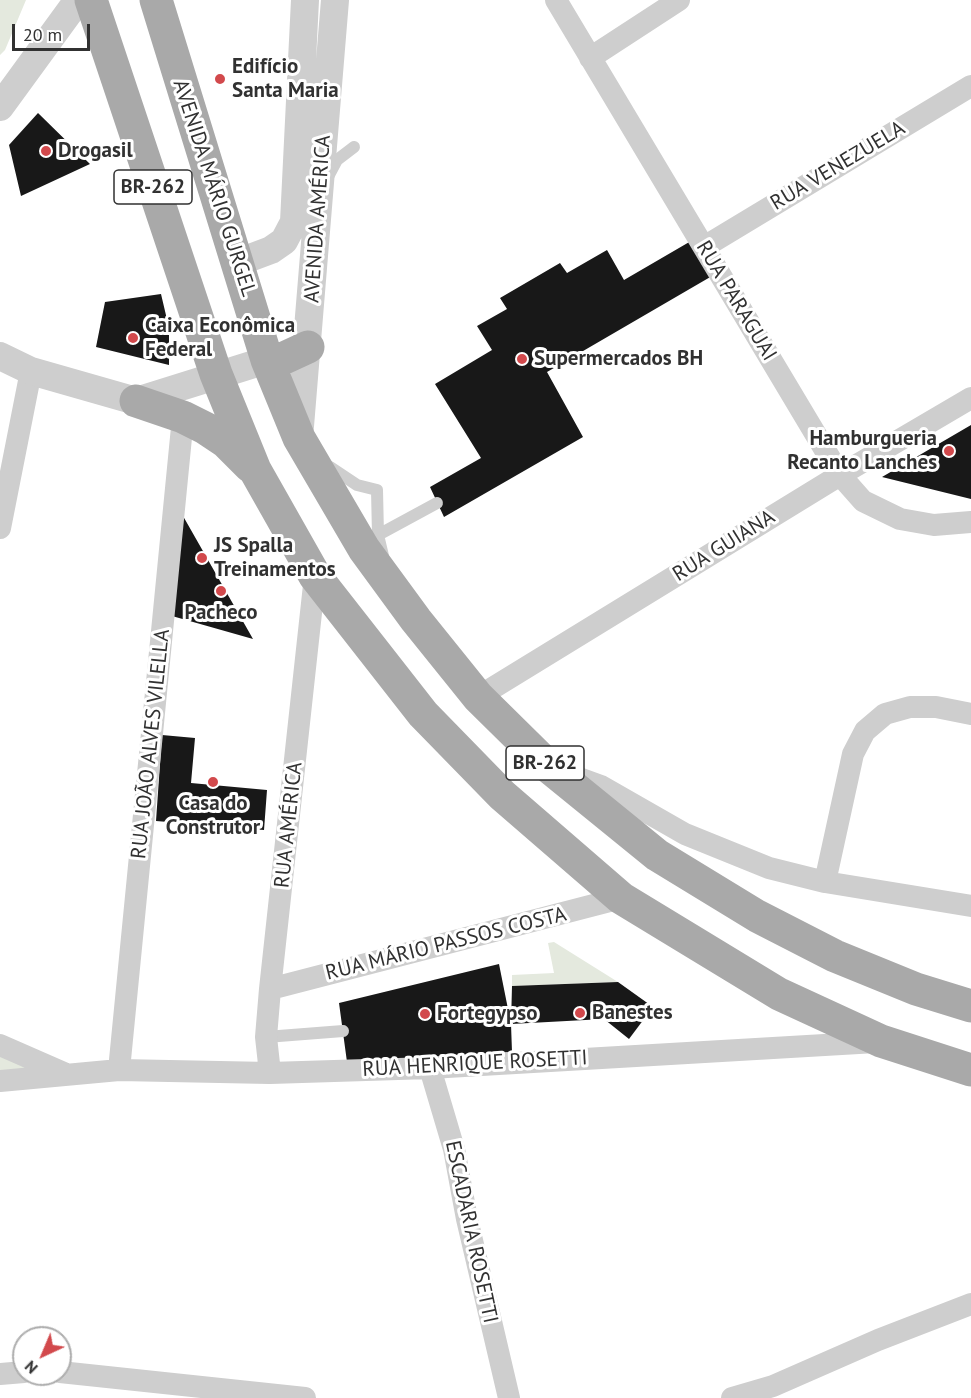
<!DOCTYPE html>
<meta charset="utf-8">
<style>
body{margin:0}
#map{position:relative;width:971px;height:1398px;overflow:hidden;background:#fff;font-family:"PT Sans",sans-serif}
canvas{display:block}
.north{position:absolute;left:12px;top:1326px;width:60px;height:60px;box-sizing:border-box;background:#fff;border:2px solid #adadad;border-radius:50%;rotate:224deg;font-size:16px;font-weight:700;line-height:24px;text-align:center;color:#313131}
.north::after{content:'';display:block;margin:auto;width:21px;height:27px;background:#d2494c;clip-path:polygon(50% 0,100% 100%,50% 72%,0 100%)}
.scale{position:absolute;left:12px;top:24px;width:78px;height:27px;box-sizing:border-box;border:3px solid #313131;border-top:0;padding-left:8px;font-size:18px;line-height:21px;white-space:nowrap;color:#313131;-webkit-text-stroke:4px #fff;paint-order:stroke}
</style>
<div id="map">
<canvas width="971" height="1398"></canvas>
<div class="north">N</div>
<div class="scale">20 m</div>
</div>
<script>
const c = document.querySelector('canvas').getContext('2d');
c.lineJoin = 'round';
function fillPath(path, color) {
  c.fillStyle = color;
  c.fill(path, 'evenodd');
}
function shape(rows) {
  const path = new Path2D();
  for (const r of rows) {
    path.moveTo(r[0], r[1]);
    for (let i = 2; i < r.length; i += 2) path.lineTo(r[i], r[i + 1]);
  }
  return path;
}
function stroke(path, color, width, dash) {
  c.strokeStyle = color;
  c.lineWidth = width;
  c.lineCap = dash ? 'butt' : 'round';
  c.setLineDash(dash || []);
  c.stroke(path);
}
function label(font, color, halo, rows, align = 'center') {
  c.font = font + ' "PT Sans",sans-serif';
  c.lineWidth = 6;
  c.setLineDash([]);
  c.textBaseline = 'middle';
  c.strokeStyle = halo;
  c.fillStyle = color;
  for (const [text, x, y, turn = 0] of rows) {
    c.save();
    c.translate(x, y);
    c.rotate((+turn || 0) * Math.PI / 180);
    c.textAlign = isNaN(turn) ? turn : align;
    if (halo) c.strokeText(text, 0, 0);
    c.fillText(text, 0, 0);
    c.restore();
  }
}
const green = shape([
 [0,0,26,0,5,50,0,55],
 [554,942,618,982,512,986,512,975,554,973,548,943],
 [0,1054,29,1067,0,1075]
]);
const building = shape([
 [38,113,90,164,21,196,9,145],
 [691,241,712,276,547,372,583,437,444,517,430,487,481,458,435,384,492,350,477,326,507,309,500,298,560,263,567,273,607,250,624,280],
 [161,294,169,328,169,365,96,347,105,302],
 [971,425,971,499,882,477],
 [183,516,253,639,172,616],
 [162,735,195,738,191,783,267,790,264,830,156,821],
 [499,964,511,1024,512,1052,347,1062,339,1003],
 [618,982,653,1007,629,1039,604,1019,511,1024,512,986]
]);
const service = shape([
 [329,175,337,160,354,147],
 [330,467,357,485,377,490,378,535,383,556],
 [378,535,437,503],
 [266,1037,343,1031]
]);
const minor = shape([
 [556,0,840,475,863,501,900,519,934,525,971,522],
 [590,58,679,0],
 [704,247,971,86],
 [0,528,31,371],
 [478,697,840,475,971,398],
 [568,774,601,786,685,834,769,868,825,882,971,906],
 [825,882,853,754,865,731,885,714,910,707,936,707,971,714],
 [270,989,621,898],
 [0,1045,64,1073],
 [430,1068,454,1149,467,1219,509,1398],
 [119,1070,183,417],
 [270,1073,266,1037,270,989,315,576],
 [0,1081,119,1070,270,1073,430,1068,876,1042],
 [60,1372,305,1398],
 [0,1374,24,1372],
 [732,1398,773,1386,878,1340,971,1304]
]);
const tertiary = shape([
 [0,107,78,0],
 [239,262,271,250,284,241,294,222,305,0],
 [0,356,31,371,136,401,267,360],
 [299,438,335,0]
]);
const primary = shape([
 [91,0,216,374,255,470,315,576,423,714,502,795,621,898,779,994,881,1041,971,1070],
 [156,0,267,360,299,438,364,549,416,620,478,697,550,768,657,855,757,916,835,956,916,989,971,1006],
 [267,360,282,359,308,347],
 [136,401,183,417,205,428,226,442,250,466]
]);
const markers = [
 [220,79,6,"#d2494c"],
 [46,151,6,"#d2494c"],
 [133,338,6,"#d2494c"],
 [522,359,6,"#d2494c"],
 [949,451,6,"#d2494c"],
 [202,558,6,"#d2494c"],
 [221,591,6,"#d2494c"],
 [213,782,6,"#d2494c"],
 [580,1013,6,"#d2494c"],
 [425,1014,6,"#d2494c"]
];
const shields = [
 [153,187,78],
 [545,763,78]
];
const shieldNames = [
 ["BR-262",153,187],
 ["BR-262",545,763]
];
const poiNames = [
 ["Edifício",232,67],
 ["Santa Maria",232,91],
 ["Drogasil",58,151],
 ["Caixa Econômica",145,326],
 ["Federal",145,350],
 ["Supermercados BH",534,359],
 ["Hamburgueria",937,439,"right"],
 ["Recanto Lanches",937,463,"right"],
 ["JS Spalla",214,546],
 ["Treinamentos",214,570],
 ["Pacheco",221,613,"center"],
 ["Casa do",213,804,"center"],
 ["Construtor",213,828,"center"],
 ["Banestes",592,1013],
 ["Fortegypso",437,1014]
];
const streetNames = [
 ["RUA VENEZUELA",838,166,-31],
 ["AVENIDA MÁRIO GURGEL",214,188,72],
 ["AVENIDA AMÉRICA",318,219,-86],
 ["RUA PARAGUAI",736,301,59],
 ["RUA GUIANA",724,546,-32],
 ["RUA JOÃO ALVES VILELLA",151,744,-84],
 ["RUA AMÉRICA",289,825,-84],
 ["RUA MÁRIO PASSOS COSTA",446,944,-14],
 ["RUA HENRIQUE ROSETTI",475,1064,-3],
 ["ESCADARIA ROSETTI",471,1232,78]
];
fillPath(green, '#e4e9de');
fillPath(building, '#181818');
stroke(service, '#cecece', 12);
stroke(minor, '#cecece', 22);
stroke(tertiary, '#cecece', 28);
stroke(primary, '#a9a9a9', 33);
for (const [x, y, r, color] of markers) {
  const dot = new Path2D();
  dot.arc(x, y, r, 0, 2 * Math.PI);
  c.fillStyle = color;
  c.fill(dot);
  stroke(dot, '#fff', 2);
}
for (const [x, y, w] of shields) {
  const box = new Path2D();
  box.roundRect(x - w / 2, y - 17, w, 34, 4.5);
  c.fillStyle = '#fff';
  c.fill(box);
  stroke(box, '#313131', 1.5);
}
label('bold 20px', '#313131', null, shieldNames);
label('bold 21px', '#313131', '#fff', poiNames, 'left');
label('21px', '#313131', '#fff', streetNames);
</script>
